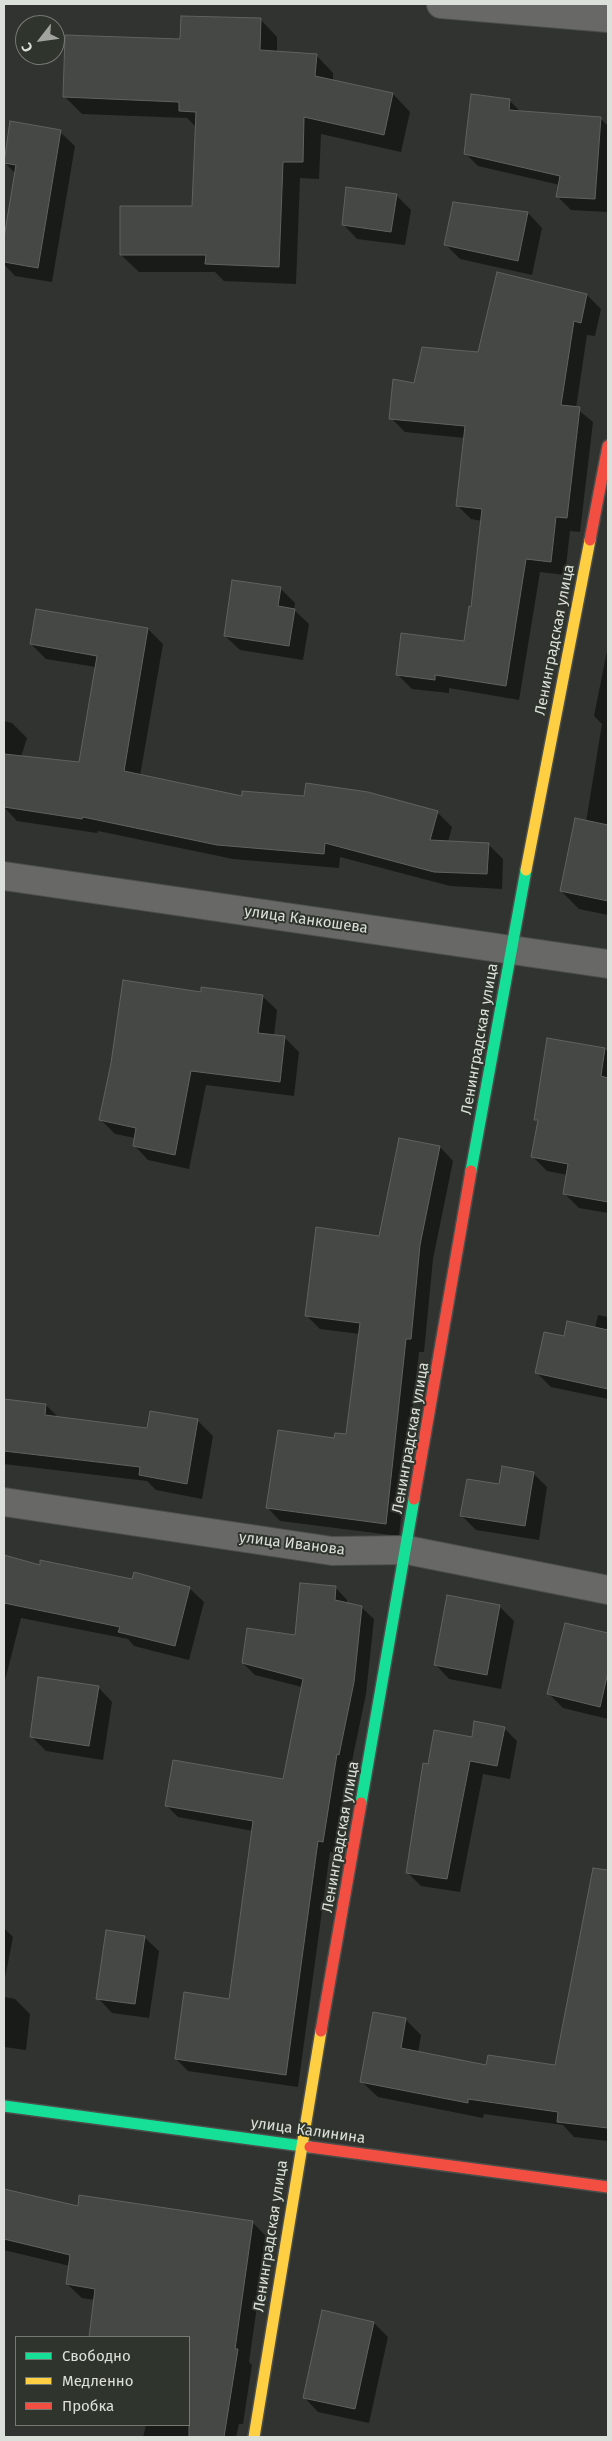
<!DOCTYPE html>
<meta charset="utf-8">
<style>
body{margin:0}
#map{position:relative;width:612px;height:2441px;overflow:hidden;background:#30332f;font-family:"Fira Sans",sans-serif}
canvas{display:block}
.frame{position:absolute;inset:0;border:5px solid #dce0da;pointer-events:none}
.legend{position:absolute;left:15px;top:2336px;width:175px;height:90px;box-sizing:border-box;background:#2f352d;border:1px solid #747972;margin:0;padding:6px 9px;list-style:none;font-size:15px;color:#dce0da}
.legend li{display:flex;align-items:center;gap:10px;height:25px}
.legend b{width:25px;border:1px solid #747972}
.north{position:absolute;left:15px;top:15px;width:50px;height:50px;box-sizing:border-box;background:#2f352d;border:1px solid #747972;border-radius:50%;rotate:240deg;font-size:14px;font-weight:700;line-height:20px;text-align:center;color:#dce0da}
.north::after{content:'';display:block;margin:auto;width:18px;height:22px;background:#a0a39e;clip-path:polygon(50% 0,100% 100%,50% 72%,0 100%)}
</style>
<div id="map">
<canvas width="612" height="2441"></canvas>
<div class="frame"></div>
<ul class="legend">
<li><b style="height:6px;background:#16e098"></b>Свободно</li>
<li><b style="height:6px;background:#ffcf43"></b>Медленно</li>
<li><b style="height:6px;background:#f24e42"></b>Пробка</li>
</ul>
<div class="north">С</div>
</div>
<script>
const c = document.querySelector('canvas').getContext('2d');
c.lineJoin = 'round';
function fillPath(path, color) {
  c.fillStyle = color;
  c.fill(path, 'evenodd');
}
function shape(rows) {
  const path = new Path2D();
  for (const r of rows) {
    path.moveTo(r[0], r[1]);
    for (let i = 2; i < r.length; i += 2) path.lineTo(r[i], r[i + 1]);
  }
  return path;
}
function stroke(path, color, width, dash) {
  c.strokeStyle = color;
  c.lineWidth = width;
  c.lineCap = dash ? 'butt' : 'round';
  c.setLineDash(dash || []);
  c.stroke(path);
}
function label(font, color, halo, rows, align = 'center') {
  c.font = font + ' "Fira Sans",sans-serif';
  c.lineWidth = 4;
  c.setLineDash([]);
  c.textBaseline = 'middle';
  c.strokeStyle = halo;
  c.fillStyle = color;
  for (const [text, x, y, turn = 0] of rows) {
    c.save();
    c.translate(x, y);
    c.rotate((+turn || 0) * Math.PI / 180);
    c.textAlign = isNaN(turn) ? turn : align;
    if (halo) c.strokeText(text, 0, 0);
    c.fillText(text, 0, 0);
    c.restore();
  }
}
const shadow = shape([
 [260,19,277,37,277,52,316,55,333,73,333,81,393,94,410,112,401,152,321,134,319,179,300,178,296,284,224,281,215,272,139,272,121,255,194,208,196,127,187,118,82,114,65,97,182,40],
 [509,100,521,112,601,119,608,126,608,212,571,210,558,197,560,185,478,166,465,153],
 [60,132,75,146,52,282,15,276,4,264,4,245,16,174,4,162],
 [396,195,411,210,405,245,357,239,343,224],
 [528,213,542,228,532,275,460,259,445,244],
 [587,295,601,309,595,336,587,335,576,408,593,422,580,532,570,531,565,575,540,572,519,700,449,688,449,693,412,689,398,675,465,642,472,608,482,521,471,519,457,505,465,438,405,432,391,418,415,384,479,354],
 [280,588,295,603,294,610,309,624,303,660,240,650,225,636],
 [37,610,148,629,163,644,140,776,243,797,437,812,452,827,448,842,488,844,503,859,502,889,450,886,340,857,339,868,233,859,98,831,97,833,17,821,4,807,4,721,12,723,27,738,21,757,80,763,96,667,46,659,31,644],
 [608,646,608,915,579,909,561,891,586,822,602,724,594,716],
 [202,994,262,996,277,1010,274,1036,284,1037,299,1052,294,1096,206,1085,189,1169,148,1160,134,1145,135,1138,115,1134,100,1119,112,1063],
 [605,1049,608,1052,608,1213,579,1208,564,1193,568,1175,547,1171,533,1157,539,1123,535,1119],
 [440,1147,453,1161,433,1259,424,1352,419,1352,399,1536,280,1521,267,1507,336,1439,347,1435,360,1334,320,1329,306,1315,380,1237],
 [598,1315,608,1317,608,1399,551,1387,537,1373,565,1337,595,1329],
 [4,1400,46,1405,59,1418,148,1430,151,1413,198,1421,213,1436,202,1499,156,1490,147,1481,4,1464],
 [533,1473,547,1487,539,1540,476,1530,462,1516,500,1486],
 [4,1556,41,1567,189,1588,204,1602,189,1660,134,1646,128,1639,21,1618,4,1684],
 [335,1587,347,1600,347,1604,361,1607,374,1619,366,1694,351,1766,349,1765,335,1853,330,1852,298,2087,188,2071,176,2059,230,2000,253,1831,178,1817,166,1805,284,1781,302,1687,255,1675,243,1663,296,1637],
 [499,1606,514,1621,501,1689,449,1679,435,1664],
 [566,1624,608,1635,608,1719,563,1708,549,1694],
 [98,1687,112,1702,103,1760,46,1751,31,1736],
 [504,1728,517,1741,510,1779,483,1774,460,1892,421,1886,408,1873,429,1765,472,1738],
 [593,1874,608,1877,608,2141,574,2137,563,2125,484,2114,483,2118,378,2097,362,2082,406,2020,421,2035,418,2053,488,2066,556,2066],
 [4,1928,13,1937,4,1983],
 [144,1937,159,1951,149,2018,112,2013,98,1998],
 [4,1997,15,1999,30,2014,26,2050,4,2047],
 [4,2190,79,2208,80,2197,253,2223,267,2237,249,2362,252,2365,243,2424,239,2424,236,2437,143,2437,146,2425,189,2425,189,2337,90,2337,95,2300,82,2298,67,2284,70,2266,4,2250],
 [374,2323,388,2337,369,2423,318,2412,304,2397]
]);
const building = shape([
 [181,16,261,18,260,50,317,54,315,76,393,93,384,135,304,117,303,162,283,162,279,267,205,264,206,255,120,255,120,206,192,206,196,112,179,111,179,102,63,97,65,35,180,39,181,16],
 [471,94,510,99,509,110,601,117,595,199,556,197,560,176,464,154,471,94],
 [10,121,61,130,38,268,4,262,4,238,16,165,4,163,10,121],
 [346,187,397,194,391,232,342,225,346,187],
 [453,202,528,212,518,261,444,245,453,202],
 [497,272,587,294,581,323,574,321,561,405,580,407,567,518,556,517,551,562,526,559,506,686,435,675,435,680,396,675,401,633,464,641,469,606,471,607,482,509,456,506,465,426,389,419,393,379,414,383,422,347,478,352,497,272],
 [232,580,281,587,278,606,295,609,289,646,224,636,232,580],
 [36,609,148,628,124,771,242,796,242,791,304,796,306,783,368,792,438,811,430,840,489,843,487,874,434,872,325,843,324,854,217,845,83,817,82,819,4,807,4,754,79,762,97,656,30,644,36,609],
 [575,818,608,825,608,901,560,891,575,818],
 [123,980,201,992,201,987,263,995,258,1033,285,1036,280,1082,191,1071,175,1155,133,1146,136,1128,99,1120,111,1063,123,980],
 [547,1038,605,1048,601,1076,608,1078,608,1202,563,1194,568,1164,531,1157,538,1120,534,1120,547,1038],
 [399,1138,440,1146,420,1245,411,1339,406,1339,386,1524,266,1508,278,1430,334,1438,335,1433,346,1434,360,1323,305,1316,316,1227,379,1236,399,1138],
 [567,1321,608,1330,608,1389,535,1373,544,1332,564,1336,567,1321],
 [4,1399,46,1404,45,1415,147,1428,150,1411,198,1419,187,1484,139,1475,140,1467,4,1451,4,1399],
 [502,1466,534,1472,525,1526,460,1516,467,1479,499,1484,502,1466],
 [4,1555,40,1565,40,1560,132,1579,134,1572,190,1587,175,1646,118,1632,120,1627,4,1603,4,1555],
 [300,1583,336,1586,335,1600,362,1606,354,1682,339,1755,337,1754,323,1842,318,1841,286,2075,175,2059,184,1992,229,1999,253,1821,165,1806,173,1760,283,1779,303,1679,242,1663,247,1628,295,1635,300,1583],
 [447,1595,500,1605,487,1675,434,1665,447,1595],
 [565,1623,608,1633,608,1672,600,1707,547,1694,565,1623],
 [38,1677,99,1686,89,1746,30,1737,38,1677],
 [474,1721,505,1727,497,1766,470,1761,447,1879,406,1873,423,1763,428,1764,434,1730,472,1737,474,1721],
 [593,1868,608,1870,608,2128,557,2122,558,2112,468,2099,468,2103,360,2082,373,2012,406,2018,401,2048,486,2065,488,2055,555,2065,593,1868],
 [106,1930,145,1936,135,2004,96,1999,106,1930],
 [4,2189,78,2206,79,2195,253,2221,235,2349,238,2349,224,2437,189,2437,189,2337,89,2337,95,2289,66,2284,70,2255,4,2239,4,2189],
 [322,2310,374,2322,355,2409,303,2398,322,2310]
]);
const street = shape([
 [441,4,608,18],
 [4,876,608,964],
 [4,1502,332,1551,407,1550,608,1590]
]);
const fast = shape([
 [471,1171,526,870],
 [361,1803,414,1499],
 [4,2106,310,2147]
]);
const slow = shape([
 [526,870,590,540],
 [254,2437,321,2031]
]);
const jam = shape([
 [590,540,608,446],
 [414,1499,471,1171],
 [321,2031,361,1803],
 [310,2147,608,2187]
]);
const streetNames = [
 ["Ленинградская улица",555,640,-79],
 ["улица Канкошева",306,920,8],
 ["Ленинградская улица",480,1039,-80],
 ["Ленинградская улица",411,1438,-80],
 ["улица Иванова",292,1544,7],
 ["Ленинградская улица",341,1837,-80],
 ["улица Калинина",308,2131,8],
 ["Ленинградская улица",271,2236,-81]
];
fillPath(shadow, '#0007');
fillPath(building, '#454845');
stroke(building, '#5f625e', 1);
stroke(street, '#4c4e4b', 30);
stroke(fast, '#4c4e4b', 14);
stroke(slow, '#4c4e4b', 14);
stroke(jam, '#4c4e4b', 14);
stroke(street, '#686967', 28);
stroke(fast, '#16e098', 11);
stroke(slow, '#ffcf43', 11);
stroke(jam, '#f24e42', 11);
label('15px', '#dce0da', '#2f352d', streetNames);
</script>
